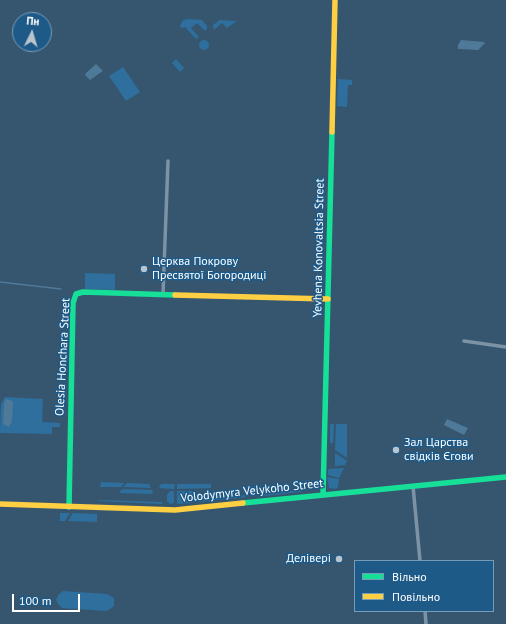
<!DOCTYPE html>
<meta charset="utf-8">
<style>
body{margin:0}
#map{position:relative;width:506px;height:624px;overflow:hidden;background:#365670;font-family:"PT Sans",sans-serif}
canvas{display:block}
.legend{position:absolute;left:354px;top:560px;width:140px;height:52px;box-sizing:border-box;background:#1d5a88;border:1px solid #779cb8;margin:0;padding:5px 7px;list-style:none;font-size:12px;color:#fff}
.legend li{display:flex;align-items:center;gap:8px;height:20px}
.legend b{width:20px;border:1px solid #779cb8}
.north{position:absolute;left:12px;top:12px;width:40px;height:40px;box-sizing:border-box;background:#1d5a88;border:1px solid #779cb8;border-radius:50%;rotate:5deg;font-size:11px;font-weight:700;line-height:16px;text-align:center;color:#fff}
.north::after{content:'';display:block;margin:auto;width:14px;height:18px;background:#b9c4cd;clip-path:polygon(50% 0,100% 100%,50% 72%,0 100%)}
.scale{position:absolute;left:12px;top:594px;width:68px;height:18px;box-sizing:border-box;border:2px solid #fff;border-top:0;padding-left:5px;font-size:12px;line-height:14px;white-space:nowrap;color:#fff;-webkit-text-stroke:3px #1d5a88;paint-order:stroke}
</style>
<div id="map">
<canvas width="506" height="624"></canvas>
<ul class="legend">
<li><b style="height:5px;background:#16e098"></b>Вільно</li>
<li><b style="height:5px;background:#ffcf43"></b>Повільно</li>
</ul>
<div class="north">Пн</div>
<div class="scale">100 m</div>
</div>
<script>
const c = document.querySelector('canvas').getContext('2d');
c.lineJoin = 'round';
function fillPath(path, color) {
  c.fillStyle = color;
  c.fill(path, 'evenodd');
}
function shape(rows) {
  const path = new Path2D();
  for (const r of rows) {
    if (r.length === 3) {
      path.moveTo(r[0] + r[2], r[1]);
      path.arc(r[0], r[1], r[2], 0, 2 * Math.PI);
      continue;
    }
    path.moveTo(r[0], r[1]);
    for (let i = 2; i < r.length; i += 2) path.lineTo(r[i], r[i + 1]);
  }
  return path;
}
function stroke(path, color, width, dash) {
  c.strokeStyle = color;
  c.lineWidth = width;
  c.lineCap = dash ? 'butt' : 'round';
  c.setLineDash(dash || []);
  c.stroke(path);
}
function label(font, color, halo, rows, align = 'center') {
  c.font = font + ' "PT Sans",sans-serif';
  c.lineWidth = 3;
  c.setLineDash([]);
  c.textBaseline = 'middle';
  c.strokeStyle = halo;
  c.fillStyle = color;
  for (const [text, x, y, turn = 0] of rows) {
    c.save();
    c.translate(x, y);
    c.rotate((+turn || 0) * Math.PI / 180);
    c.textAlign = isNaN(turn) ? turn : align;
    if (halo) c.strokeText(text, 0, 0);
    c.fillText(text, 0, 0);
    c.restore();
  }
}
const green = shape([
 [188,19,202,20,207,26,207,29,205,31,197,23,191,28,199,37,196,39,185,27,181,28,180,26,183,20],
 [220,20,236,21,237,21,227,28,222,23,214,30,213,25],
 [204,45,5],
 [176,59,184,68,180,72,172,63],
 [123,67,140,92,126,101,109,76],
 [338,79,352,80,352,85,348,85,347,107,337,106],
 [85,273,115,274,115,290,85,289],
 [5,397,43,399,42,422,60,423,60,427,52,427,52,434,0,433,1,404],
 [330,424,334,424,333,443,330,443],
 [336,424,347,424,347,458,335,450],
 [335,453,347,461,345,465,335,466],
 [344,468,339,478,328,475,328,469],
 [327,477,339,479,338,487,336,489,329,488],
 [101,482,124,483,121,487,100,487],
 [127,483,149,484,151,488,123,487],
 [161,484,175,484,174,489,159,488],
 [177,484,211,484,211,488,177,489],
 [122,489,152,490,153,494,119,493],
 [300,490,301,492,263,496,264,494],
 [170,491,174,491,174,503,170,504,167,501,167,495],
 [177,491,194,491,194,499,191,503,177,504],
 [245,495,246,497,198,502,200,500],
 [99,500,162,502,162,504,99,501],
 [60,513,70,513,65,521,60,521],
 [73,513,97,514,97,522,68,521],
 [63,591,107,594,114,598,114,606,107,611,62,608,58,604,56,599,59,594]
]);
const water = shape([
 [461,40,484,42,485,43,478,50,460,49,458,49,458,45],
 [96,64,103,71,90,80,85,75,86,73],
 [6,399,13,401,12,421,9,427,3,424,4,403],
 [447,419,468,428,464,435,444,425]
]);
const stream = shape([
 [0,282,61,289]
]);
const street = shape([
 [163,294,168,161],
 [464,341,506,347],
 [413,486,420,561],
 [425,611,426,624]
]);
const fast = shape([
 [323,495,332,132],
 [243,503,506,477],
 [69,507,73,303,76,294,83,292,175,295]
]);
const slow = shape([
 [332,132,335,0],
 [175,295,328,299],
 [0,504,175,510,243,503]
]);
const markers = [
 [144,269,4,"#b9c4cd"],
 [396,450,4,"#b9c4cd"],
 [339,559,4,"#b9c4cd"]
];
const streetNames = [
 ["Yevhena Konovaltsia Street",319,248,-89],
 ["Olesia Honchara Street",63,357,-87],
 ["Volodymyra Velykoho Street",252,491,-6]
];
const poiNames = [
 ["Церква Покрову",152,262],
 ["Пресвятої Богородиці",152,276],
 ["Зал Царства",404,443],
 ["свідків Єгови",404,457],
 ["Делівері",331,559,"right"]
];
fillPath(green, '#2e6f9d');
fillPath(water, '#4f7999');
stroke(stream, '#4f7999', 1.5);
stroke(street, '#7c92a5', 3.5);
stroke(fast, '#16e098', 5.5);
stroke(slow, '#ffcf43', 5.5);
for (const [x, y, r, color] of markers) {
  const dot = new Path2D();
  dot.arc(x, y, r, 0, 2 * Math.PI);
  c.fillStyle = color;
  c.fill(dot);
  stroke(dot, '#1d5a88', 1.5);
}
label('12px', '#fff', '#1d5a88', streetNames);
label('12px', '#fff', '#1d5a88', poiNames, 'left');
</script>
